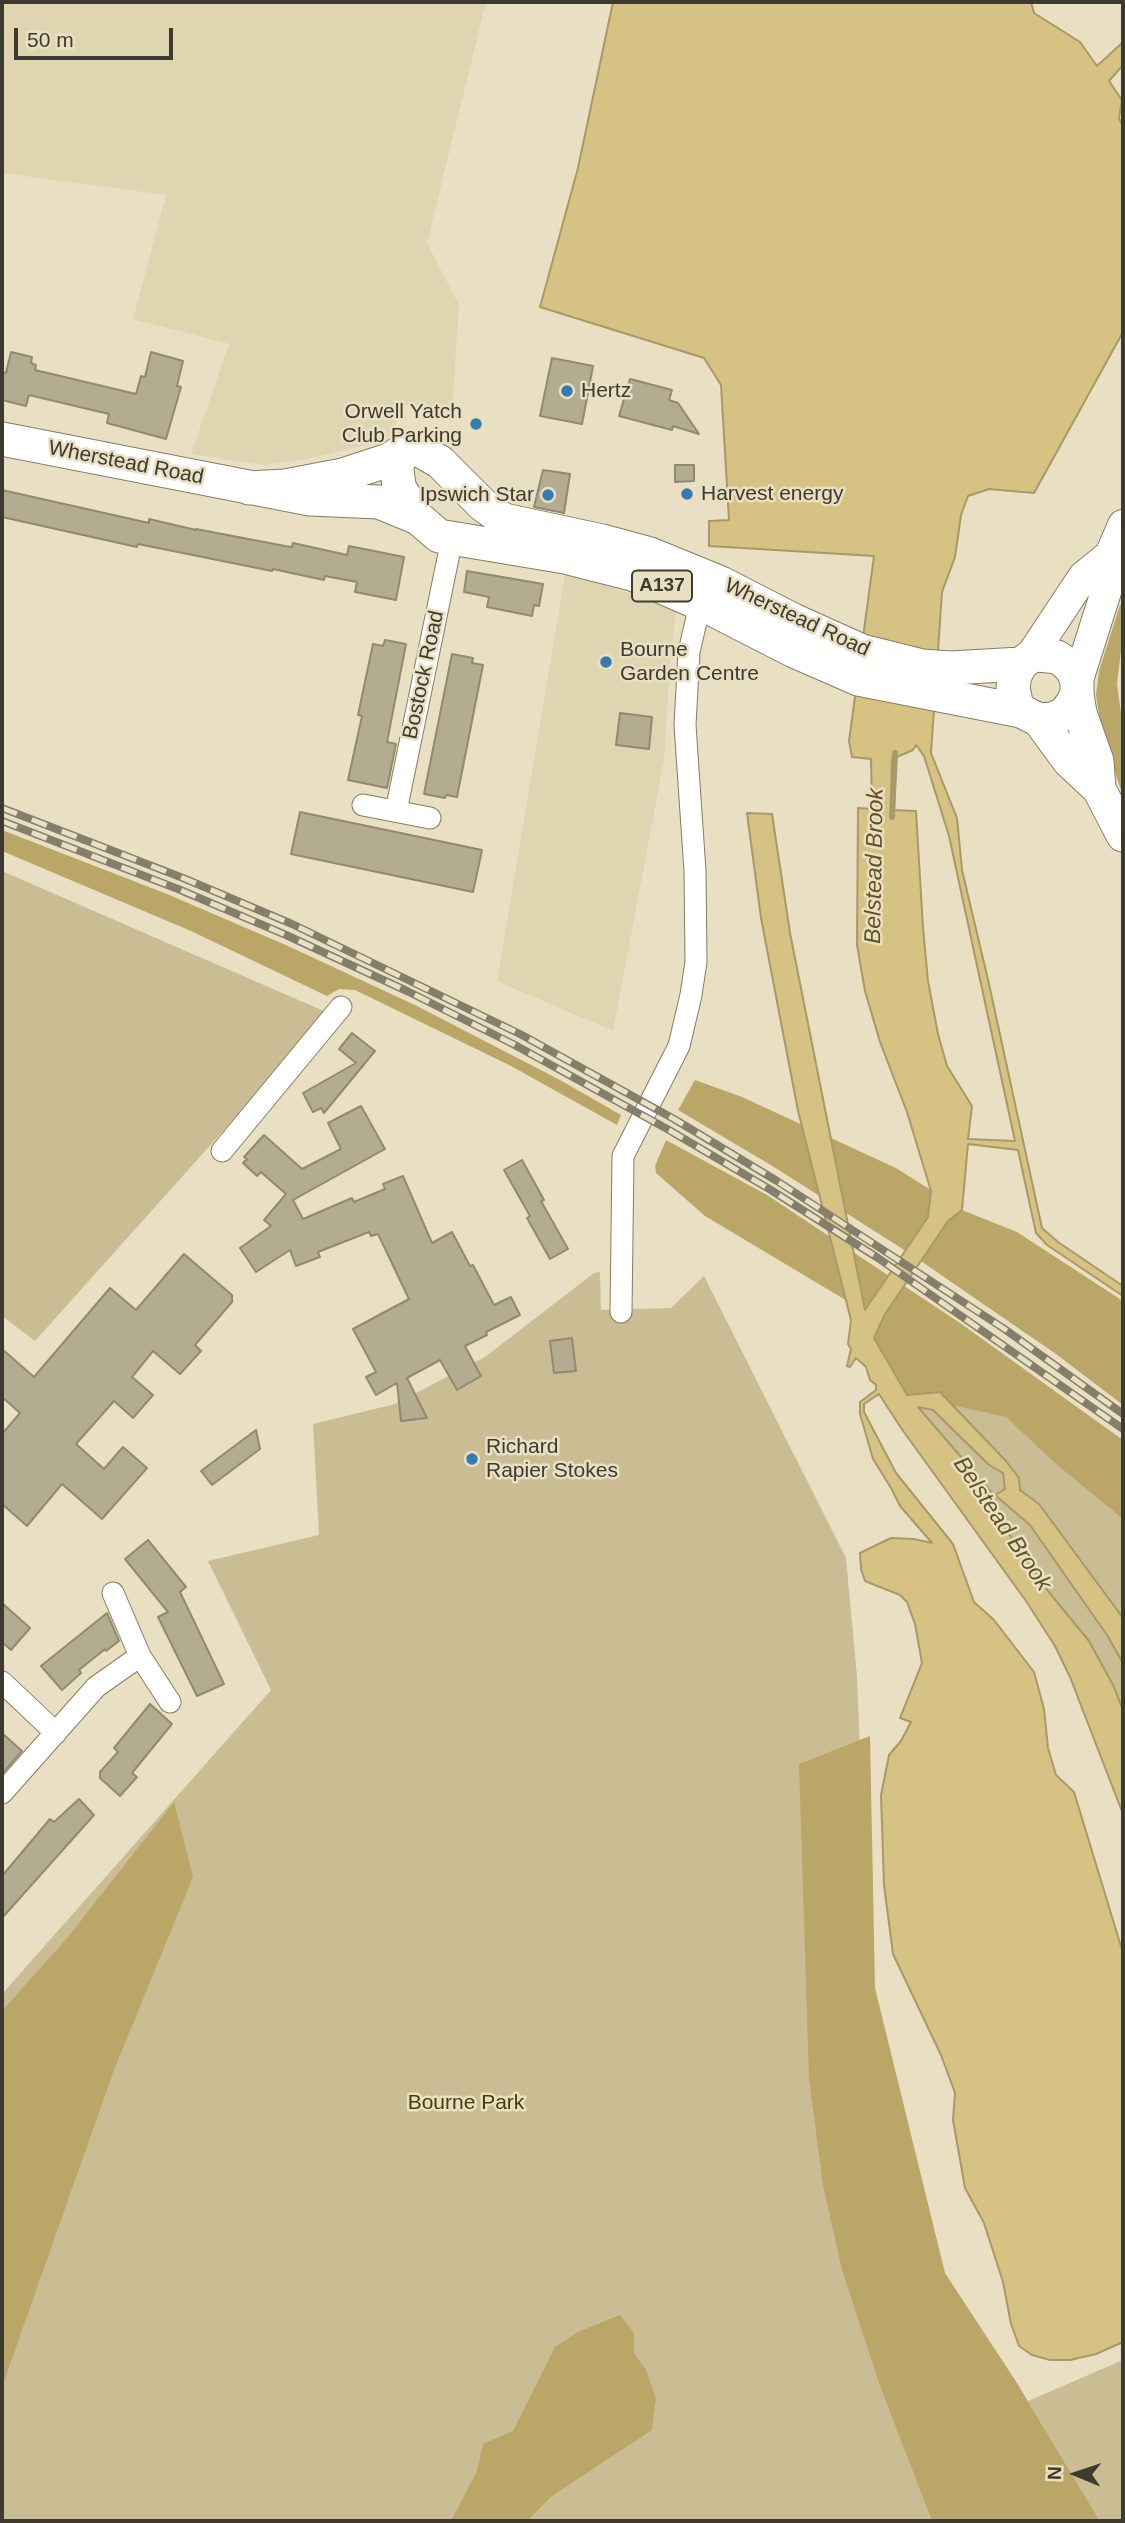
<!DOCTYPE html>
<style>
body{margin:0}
#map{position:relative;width:1125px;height:2523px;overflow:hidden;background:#e9e0c3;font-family:Helvetica,sans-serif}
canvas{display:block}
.frame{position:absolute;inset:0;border:4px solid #3e3a2f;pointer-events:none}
.north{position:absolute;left:1041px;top:2439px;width:70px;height:70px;-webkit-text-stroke:5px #e9e0c3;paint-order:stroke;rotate:272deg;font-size:19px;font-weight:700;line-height:28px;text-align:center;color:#3e3a2f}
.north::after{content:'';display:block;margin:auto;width:24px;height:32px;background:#3e3a2f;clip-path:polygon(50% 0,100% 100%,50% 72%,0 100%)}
.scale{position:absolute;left:14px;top:28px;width:159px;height:32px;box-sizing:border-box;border:4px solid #3e3a2f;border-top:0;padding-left:9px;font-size:21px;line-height:24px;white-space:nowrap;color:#3e3a2f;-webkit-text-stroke:5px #e9e0c3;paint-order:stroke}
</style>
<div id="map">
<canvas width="1125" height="2523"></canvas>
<div class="frame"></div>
<div class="north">N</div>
<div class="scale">50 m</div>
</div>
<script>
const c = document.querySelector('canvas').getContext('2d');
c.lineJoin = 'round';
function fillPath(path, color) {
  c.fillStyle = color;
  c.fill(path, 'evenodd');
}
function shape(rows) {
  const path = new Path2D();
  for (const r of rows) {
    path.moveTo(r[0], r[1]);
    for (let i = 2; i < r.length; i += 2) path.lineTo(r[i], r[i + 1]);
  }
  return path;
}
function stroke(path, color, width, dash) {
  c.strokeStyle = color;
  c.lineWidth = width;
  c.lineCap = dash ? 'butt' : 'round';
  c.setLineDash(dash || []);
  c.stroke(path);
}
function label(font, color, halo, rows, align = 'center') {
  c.font = font + ' Helvetica,sans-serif';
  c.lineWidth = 5;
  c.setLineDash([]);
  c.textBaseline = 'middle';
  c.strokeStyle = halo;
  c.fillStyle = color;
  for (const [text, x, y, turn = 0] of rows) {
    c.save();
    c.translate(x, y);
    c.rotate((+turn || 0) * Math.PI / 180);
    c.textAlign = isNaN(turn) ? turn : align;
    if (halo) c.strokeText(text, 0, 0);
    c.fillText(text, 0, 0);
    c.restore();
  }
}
const built = shape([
 [2,2,486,2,427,243,459,305,452,410,404,405,390,435,383,441,317,457,264,465,191,454,229,344,133,319,166,195,2,173],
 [565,575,601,583,676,611,670,662,664,760,613,1031,497,981]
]);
const green = shape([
 [2,871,326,1012,258,1092,35,1341,2,1316],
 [600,1272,601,1310,671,1308,704,1276,846,1558,857,1677,870,1991,942,2272,1098,2521,2,2521,2,1994,271,1690,208,1561,319,1535,313,1424,395,1404,485,1357,594,1273],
 [896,1379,1006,1417,1123,1513,1123,1742],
 [1123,2360,1123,2521,1100,2521,1028,2401]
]);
const forest = shape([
 [1120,605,1123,605,1123,634,1117,684,1123,728,1123,796,1102,735,1096,695,1099,671],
 [2,830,167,894,288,946,417,1006,560,1080,621,1115,617,1125,511,1066,355,990,339,989,327,996,191,931,2,851],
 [695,1080,742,1097,896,1168,931,1190,928,1217,948,1220,962,1210,1017,1232,1123,1301,1123,1405,1056,1354,912,1255,774,1167,678,1110],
 [666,1140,767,1195,960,1323,1123,1440,1123,1519,1055,1463,1006,1417,907,1395,874,1338,885,1314,864,1311,705,1216,656,1173,655,1166],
 [870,1736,875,1988,945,2273,1017,2383,1100,2521,932,2521,880,2386,842,2270,823,2185,809,2079,799,1764],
 [174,1802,193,1877,114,2070,2,2387,2,2011,68,1937],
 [620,2315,634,2333,634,2353,646,2370,656,2398,652,2430,552,2496,527,2521,451,2521,477,2471,483,2444,513,2431,555,2347,578,2332]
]);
const water = shape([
 [613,2,1031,2,1034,13,1080,42,1097,66,1123,42,1123,65,1109,81,1122,100,1119,118,1123,127,1123,332,1034,493,989,489,968,496,961,515,955,557,942,592,931,753,957,818,962,870,989,984,1042,1228,1058,1242,1123,1286,1123,1296,1047,1245,1036,1233,1018,1150,968,1144,962,1210,948,1221,885,1314,874,1338,907,1395,940,1392,1006,1461,1019,1478,1020,1490,1039,1504,1123,1618,1123,1663,1107,1635,1030,1525,995,1495,1005,1489,1003,1473,988,1464,933,1410,918,1407,992,1493,985,1499,1048,1591,1089,1641,1113,1685,1123,1710,1123,1814,1070,1677,1055,1646,1026,1601,901,1428,879,1394,864,1404,864,1412,896,1473,953,1544,974,1602,994,1620,1034,1672,1044,1709,1048,1748,1056,1775,1074,1792,1123,1953,1123,2342,1096,2354,1070,2360,1050,2360,1032,2355,1019,2346,1011,2324,1003,2282,984,2223,965,2188,953,2120,955,2093,941,2055,893,1954,884,1885,881,1795,889,1755,901,1741,911,1722,900,1718,922,1663,915,1624,907,1602,900,1595,865,1581,861,1569,860,1553,891,1538,914,1539,932,1543,900,1506,891,1488,873,1459,860,1414,860,1402,876,1390,876,1385,870,1380,866,1367,856,1358,850,1367,847,1366,851,1349,848,1344,851,1320,798,1111,761,918,747,813,772,814,790,933,865,1310,928,1217,931,1191,907,1112,880,1042,865,991,857,945,858,808,872,809,871,759,852,757,849,741,874,556,709,546,709,521,729,520,721,385,704,358,540,307,578,168,613,2],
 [916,745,924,756,949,836,1015,1141,968,1139,972,1106,947,1066,938,1034,928,981,923,928,916,811,891,810,892,759,913,750,916,745]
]);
const stream = shape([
 [892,817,895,753]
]);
const building = shape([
 [11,352,32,357,31,363,36,365,35,370,136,394,141,376,145,377,151,352,183,361,177,386,181,387,166,439,107,423,109,414,29,395,26,406,2,400,2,372,6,373,11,352],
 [552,358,593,366,582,424,540,416,552,358],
 [630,379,672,390,669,400,678,403,699,434,673,426,672,430,619,416,630,379],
 [675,465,694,465,694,481,675,482,675,465],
 [543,470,570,474,564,513,534,507,543,470],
 [2,490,149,523,149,519,196,530,196,529,285,546,292,547,293,543,347,555,349,546,404,557,396,600,355,592,357,582,325,576,324,580,273,569,272,571,138,544,137,547,2,517,2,490],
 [467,571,543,584,539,606,534,605,532,616,487,607,489,597,464,592,467,571],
 [385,640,406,644,387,742,396,744,387,788,348,780,362,716,358,715,373,644,383,646,385,640],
 [452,654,473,658,472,663,483,665,457,797,446,795,445,798,424,794,452,654],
 [620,713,652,717,649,749,616,745,620,713],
 [300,812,482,850,473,892,291,854,300,812],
 [352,1033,375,1051,324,1113,321,1108,313,1112,303,1093,356,1063,339,1049,352,1033],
 [361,1106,385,1149,293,1200,303,1219,352,1198,354,1202,385,1189,383,1184,403,1176,432,1243,452,1232,470,1266,473,1265,494,1305,511,1297,520,1315,486,1332,487,1335,465,1346,481,1376,457,1390,440,1360,407,1378,427,1418,401,1421,397,1383,376,1395,366,1377,376,1372,353,1329,409,1299,378,1234,371,1236,369,1232,318,1252,320,1257,296,1266,290,1250,256,1272,240,1248,271,1226,264,1220,286,1194,261,1172,257,1176,243,1163,247,1159,244,1157,264,1135,302,1169,341,1149,328,1123,361,1106],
 [522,1160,544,1200,541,1201,568,1249,550,1259,527,1218,530,1216,504,1170,522,1160],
 [184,1254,232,1295,232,1302,195,1345,201,1351,180,1374,153,1351,132,1377,153,1395,133,1418,114,1401,76,1444,104,1469,123,1447,147,1468,102,1519,62,1484,27,1526,2,1504,2,1434,20,1413,2,1397,2,1349,34,1377,110,1288,136,1310,184,1254],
 [572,1338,576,1371,554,1373,550,1341,572,1338],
 [256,1430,260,1449,212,1485,201,1471,256,1430],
 [148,1540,186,1587,180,1592,224,1684,197,1696,158,1617,168,1612,125,1559,148,1540],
 [2,1603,30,1628,11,1650,2,1642,2,1603],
 [107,1613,119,1641,106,1651,105,1649,79,1670,81,1673,62,1690,41,1666,107,1613],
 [150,1704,172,1724,132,1773,137,1777,120,1796,100,1778,100,1772,118,1752,114,1748,150,1704],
 [2,1733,22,1751,2,1774,2,1733],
 [79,1799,94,1815,2,1918,2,1876,50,1819,54,1822,79,1799]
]);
const street = shape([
 [363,805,430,818],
 [396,811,452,539],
 [222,1151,341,1007],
 [621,1312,623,1156,679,1046,691,995,696,962,695,871,685,725,689,652,700,604],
 [113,1593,140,1656],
 [2,1682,56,1733],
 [2,1793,96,1687,140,1656,170,1702]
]);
const secondary = shape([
 [1030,657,1083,577,1110,555],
 [1077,683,1110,579,1110,555,1123,525]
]);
const primary = shape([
 [2,439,310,499,379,502,418,518],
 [399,453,397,469,399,487,418,518,439,536,565,557,632,574,712,609,794,651,858,679,1021,711,1039,720,1053,719,1064,714,1072,704,1077,694,1077,683,1074,672,1066,663,1057,657,1039,655,1030,657,1021,664,1015,675,1013,687,1016,703,1021,711],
 [249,488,285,486,343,475,389,460,406,449,421,451,440,462,483,505,504,520,602,541,650,554,721,583,793,620,862,651,922,666,950,668,1021,664],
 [1077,694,1080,713,1097,761,1099,789],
 [1039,720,1069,761,1099,789,1123,835]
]);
const rail = shape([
 [2,808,183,878,292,924,520,1034,674,1119,777,1181,1003,1328,1123,1414],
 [2,821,178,889,286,935,407,991,513,1044,669,1130,771,1190,878,1258,1123,1429]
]);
const markers = [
 [567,391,7,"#347baf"],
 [476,424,7,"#347baf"],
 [687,494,7,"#347baf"],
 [548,495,7,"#347baf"],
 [606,662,7,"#347baf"],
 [472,1459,7,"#347baf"]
];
const shields = [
 [662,586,60]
];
const shieldNames = [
 ["A137",662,586]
];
const poiNames = [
 ["Hertz",581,391],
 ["Orwell Yatch",462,412,"right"],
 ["Club Parking",462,436,"right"],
 ["Harvest energy",701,494],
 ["Ipswich Star",534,495,"right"],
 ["Bourne",620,650],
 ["Garden Centre",620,674],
 ["Richard",486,1447],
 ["Rapier Stokes",486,1471]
];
const streetNames = [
 ["Wherstead Road",126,463,11],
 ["Wherstead Road",797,618,25],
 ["Bostock Road",424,675,-78]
];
const parkNames = [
 ["Bourne Park",466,2103]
];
const waterNames = [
 ["Belstead Brook",875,866,-89],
 ["Belstead Brook",1002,1524,56]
];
fillPath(built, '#e0d5b1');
fillPath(green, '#cabd94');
fillPath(forest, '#baa767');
fillPath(water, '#d6c282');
stroke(water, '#a89969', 2);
stroke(stream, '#a89969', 6);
fillPath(building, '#b4ac91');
stroke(building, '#92896f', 2);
stroke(street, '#857d62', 23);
stroke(secondary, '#857d62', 32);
stroke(primary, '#857d62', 35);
stroke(street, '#fff', 21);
stroke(secondary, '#fff', 30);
stroke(primary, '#fff', 33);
stroke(rail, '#847e6b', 8);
stroke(rail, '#e9e0c3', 5, [16]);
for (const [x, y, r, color] of markers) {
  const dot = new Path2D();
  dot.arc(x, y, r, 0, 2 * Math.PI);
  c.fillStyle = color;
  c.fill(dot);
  stroke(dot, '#e9e0c3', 2.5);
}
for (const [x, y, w] of shields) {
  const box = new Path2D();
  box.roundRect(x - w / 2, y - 15.5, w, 31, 5);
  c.fillStyle = '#e9e0c3';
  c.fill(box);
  stroke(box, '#3e3a2f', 2);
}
label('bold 19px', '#3e3a2f', null, shieldNames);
label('21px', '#3e3a2f', '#e9e0c3', poiNames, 'left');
label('21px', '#3e3a2f', '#e9e0c3', streetNames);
label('21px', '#493b05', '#e9e0c3', parkNames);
label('italic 23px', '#625322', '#e9e0c3', waterNames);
</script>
